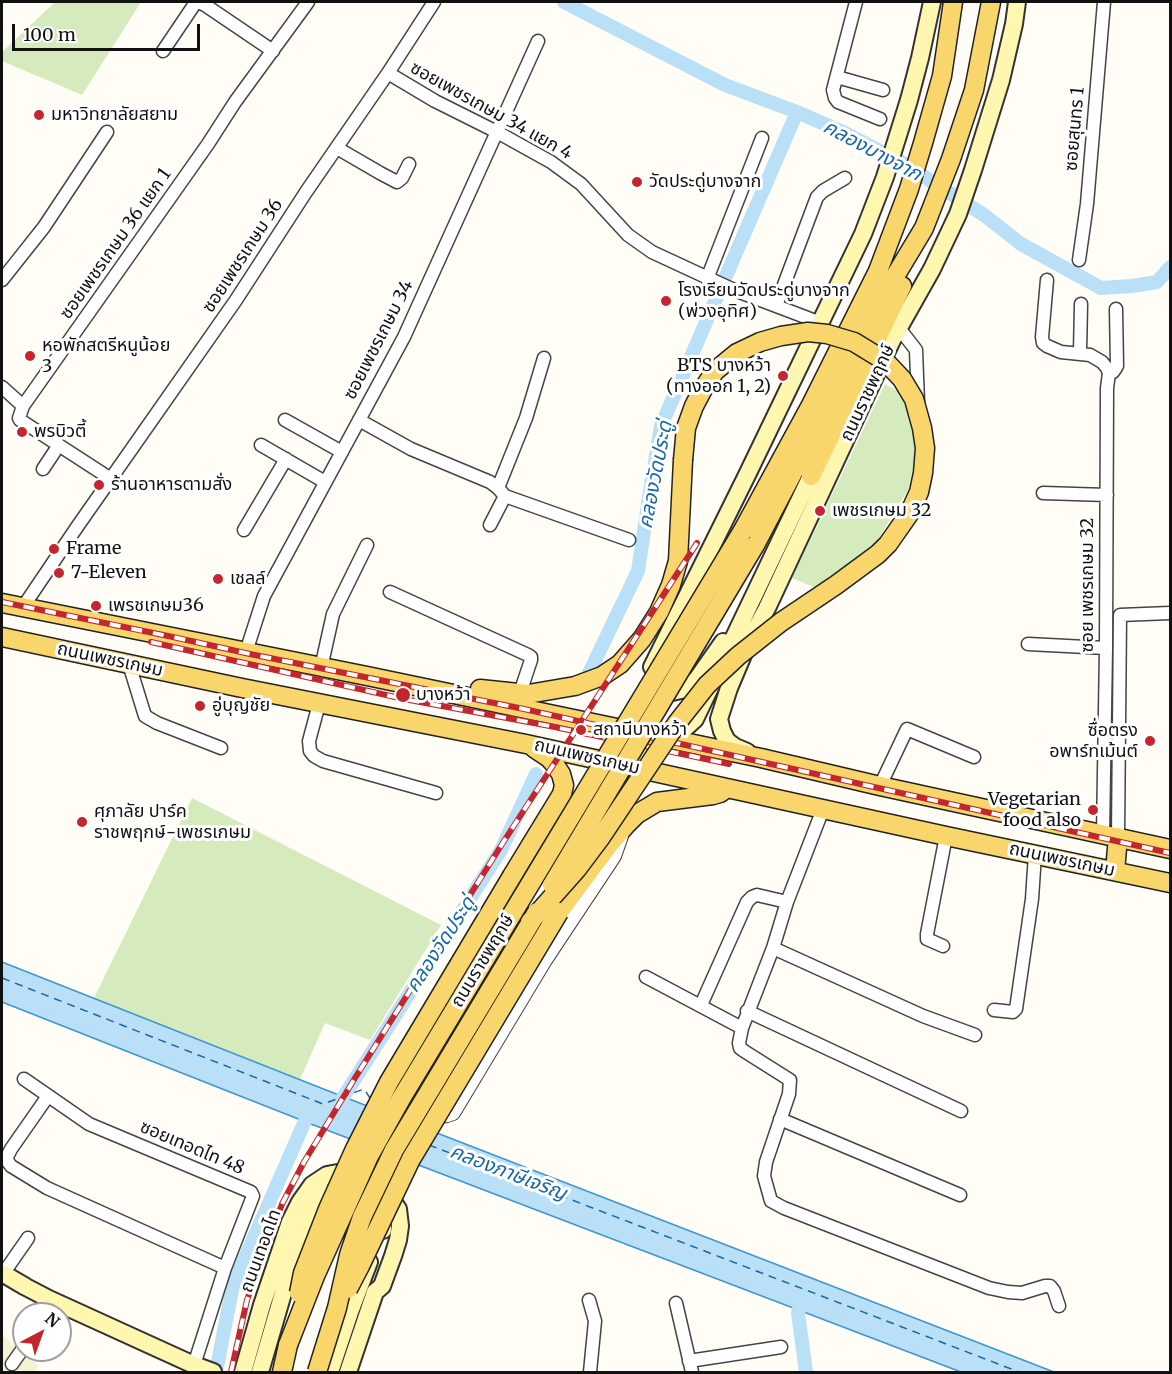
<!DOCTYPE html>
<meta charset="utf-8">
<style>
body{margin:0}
#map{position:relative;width:1172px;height:1374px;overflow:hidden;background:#fffdf5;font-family:Merriweather,serif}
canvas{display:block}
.frame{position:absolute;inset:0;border:3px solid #111;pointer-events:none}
.north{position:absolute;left:12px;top:1302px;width:60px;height:60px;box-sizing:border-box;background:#fff;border:2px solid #a0a0a0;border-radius:50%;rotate:41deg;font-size:16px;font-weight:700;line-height:24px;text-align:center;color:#111}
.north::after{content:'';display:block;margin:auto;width:21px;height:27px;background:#c4262e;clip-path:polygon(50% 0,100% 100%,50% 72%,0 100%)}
.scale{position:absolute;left:12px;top:24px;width:188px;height:27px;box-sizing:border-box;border:3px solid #111;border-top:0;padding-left:8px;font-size:18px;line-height:21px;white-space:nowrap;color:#111;-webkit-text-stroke:4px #fff;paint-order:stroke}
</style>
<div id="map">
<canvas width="1172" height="1374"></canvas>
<div class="frame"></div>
<div class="north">N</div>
<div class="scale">100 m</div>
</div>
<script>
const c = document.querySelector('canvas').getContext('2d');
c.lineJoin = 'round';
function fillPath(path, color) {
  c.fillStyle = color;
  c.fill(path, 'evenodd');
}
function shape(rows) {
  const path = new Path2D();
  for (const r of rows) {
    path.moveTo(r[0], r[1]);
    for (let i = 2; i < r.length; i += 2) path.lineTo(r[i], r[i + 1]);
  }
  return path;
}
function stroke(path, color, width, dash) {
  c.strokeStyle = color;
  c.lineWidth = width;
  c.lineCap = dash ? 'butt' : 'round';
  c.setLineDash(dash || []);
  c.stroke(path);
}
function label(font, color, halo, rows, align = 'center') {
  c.font = font + ' Merriweather,"Noto Sans Thai",serif';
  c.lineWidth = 6;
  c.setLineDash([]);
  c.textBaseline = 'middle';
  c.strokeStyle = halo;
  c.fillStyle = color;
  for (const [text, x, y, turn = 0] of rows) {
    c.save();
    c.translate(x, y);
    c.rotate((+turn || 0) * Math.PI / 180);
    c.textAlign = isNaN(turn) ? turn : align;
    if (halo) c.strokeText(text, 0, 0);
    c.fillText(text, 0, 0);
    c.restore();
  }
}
const farmland = shape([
 [2,1335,39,1366,35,1372,2,1372]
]);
const green = shape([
 [55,2,141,2,82,95,2,61,2,52],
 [885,384,926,406,908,490,873,548,839,575,816,588,792,578],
 [192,798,441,925,370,1040,325,1023,300,1079,94,998]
]);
const water = shape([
 [2,962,326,1090,1054,1372,961,1372,311,1124,2,1002,2,962]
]);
const canal = shape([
 [564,2,725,85,797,112,845,133,901,162,984,215,1021,244,1101,288,1132,286,1157,282,1170,267],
 [589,673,638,571,650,491,661,426,797,112],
 [335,1110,501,850,536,774],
 [803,1295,798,1313,806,1372],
 [216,1372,233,1285,312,1105]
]);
const ferry = shape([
 [2,978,323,1104,364,1089,370,1098],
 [429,1145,1019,1372]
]);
const minor = shape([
 [856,2,833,90,835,98,838,102,880,119],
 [163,51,194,5,198,2,205,5,273,51],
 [388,73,435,101,497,132,551,162,581,184,628,235,652,252,734,290,821,323],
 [837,77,883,90],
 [337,148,380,173,397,182,402,178,409,164],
 [1079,260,1087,204,1104,2],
 [707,279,762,138],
 [2,280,44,227,107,132],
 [1047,280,1042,337,1043,343,1047,346,1061,352,1090,355,1102,362,1107,368,1109,373,1107,388,1106,648,1103,834],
 [776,306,817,197,823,191,845,178],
 [899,328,916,350,918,402],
 [1080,353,1081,304],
 [1109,373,1113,372,1117,366,1116,309],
 [2,387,23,406],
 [285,420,342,452],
 [359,420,411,449,490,482,498,488,505,496,629,540],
 [261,445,325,482],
 [43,469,59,445],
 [111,479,20,420,19,418,23,406,208,144,235,102,308,2],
 [498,488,526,418,544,358],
 [1043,493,1107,495],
 [490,525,505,496],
 [244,530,286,459],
 [390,592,528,655,531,657,531,660,520,693],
 [23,607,77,527,236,300,306,192,388,73,434,2],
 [1028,644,1106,648],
 [246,652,264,596,404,337,538,41],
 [129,664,145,716,157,723,221,748],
 [321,668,333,614,367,545],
 [319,704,309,741,310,751,314,756,323,761,436,793],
 [880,786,907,729,974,757],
 [823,809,787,902,773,948,742,1028,739,1043,740,1048,744,1051,790,1080,789,1094,766,1162,764,1176,771,1201,784,1208,989,1288,1008,1292,1022,1293,1045,1286,1050,1286,1054,1291,1059,1306],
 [1118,837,1120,615,1170,613],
 [943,946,927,939,927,934,946,836],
 [773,948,923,1016,975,1035],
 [646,977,742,1028],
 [701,1005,747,902,752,897,757,895,787,902],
 [994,1010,1013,1012,1016,1009,1032,899,1035,854],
 [747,1011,961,1111],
 [24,1079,89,1124,251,1192,253,1196,225,1268,194,1365],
 [48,1096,11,1149,6,1159,11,1166,47,1188,225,1268],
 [780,1119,960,1195],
 [3,1274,28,1238],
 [589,1300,595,1321,590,1372],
 [676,1303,692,1372],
 [40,1314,41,1310,49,1299],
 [689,1361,781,1347],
 [12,1364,24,1347]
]);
const tertiary = shape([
 [416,1082,412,1088,412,1097,422,1109,440,1116,447,1115,453,1113,545,960,614,856,621,836]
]);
const secondary = shape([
 [652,667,747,475,863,234,885,177,909,100,920,58,932,2],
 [660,685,662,688,672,692,681,690,689,686,697,679,723,642],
 [747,752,735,747,727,741,722,731,719,719,729,688,748,643,767,608,892,340,932,269,958,214,973,170,1001,80,1014,24,1017,2],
 [618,757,635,755,657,749,672,740,695,719,811,476,818,465],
 [2,1273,26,1287,49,1299,194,1365,213,1372],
 [243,1372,262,1305,290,1222,300,1202,312,1185,327,1175,343,1172,369,1178,386,1192,398,1209,400,1226,398,1240,393,1256,382,1286,375,1292,348,1372],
 [260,1372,295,1252,307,1222,319,1198,331,1192,343,1191,362,1197,379,1212,383,1220,383,1230],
 [330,1372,350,1312,369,1262]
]);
const primary = shape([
 [811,476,902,286],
 [742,532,811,405,878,271,909,189,923,143,942,76,953,2],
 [755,545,841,381,882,298,924,228,951,159,974,90,991,2],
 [2,603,367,676,761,758,880,786,1170,849],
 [2,637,242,688,526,744,946,836,1170,883],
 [480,689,528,694,575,686,602,676,620,664,642,639,659,612,671,585,678,561,683,460],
 [1115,871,1118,837],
 [512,876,562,794,564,785,561,774,555,765,549,758,534,748],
 [559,912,611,842,626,825,637,814,657,802,713,795,720,793,724,790],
 [282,1372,288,1345]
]);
const rail = shape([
 [2,602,173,637,250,654,524,709,1170,853],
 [151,642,404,699,550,726,729,764],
 [231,1372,247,1300,282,1204,304,1162,355,1078,504,841,697,543]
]);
const primaryBridge = shape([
 [552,885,755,545],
 [530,922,577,869,601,837,677,723,707,685,738,656,781,622,836,585,878,554,888,544,909,514,919,492,923,473,925,448,922,428,914,399,902,379,885,361,854,342,827,334,808,332,781,336,760,342,737,353,715,371,703,389,694,406,686,428,683,460],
 [348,1289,360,1266,411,1159,559,912],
 [299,1293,303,1273,328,1209,355,1149,389,1082,512,876],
 [288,1345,315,1276,369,1156,402,1097,742,532],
 [317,1372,337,1308,349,1255,362,1217,394,1150,537,912]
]);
const markers = [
 [39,115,6,"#c4262e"],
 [637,182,6,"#c4262e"],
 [666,301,6,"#c4262e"],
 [30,356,6,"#c4262e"],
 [783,376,6,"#c4262e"],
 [22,432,6,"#c4262e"],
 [99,485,6,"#c4262e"],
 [820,511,6,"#c4262e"],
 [54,549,6,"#c4262e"],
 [59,573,6,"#c4262e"],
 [218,579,6,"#c4262e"],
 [96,606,6,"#c4262e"],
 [403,695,8,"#c4262e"],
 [200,706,6,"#c4262e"],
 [581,730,6,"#c4262e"],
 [1150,741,6,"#c4262e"],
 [1093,810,6,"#c4262e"],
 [82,822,6,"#c4262e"]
];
const streetNames = [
 ["ซอยเพชรเกษม 34 แยก 4",491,111,29],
 ["ซอยสุนทร 1",1075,129,-85],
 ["ซอยเพชรเกษม 36 แยก 1",116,244,-55],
 ["ซอยเพชรเกษม 36",243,256,-57],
 ["ซอยเพชรเกษม 34",379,340,-63],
 ["ถนนราชพฤกษ์",868,393,-65],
 ["ซอย เพชรเกษม 32",1088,585,-90],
 ["ถนนเพชรเกษม",110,660,12],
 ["ถนนเพชรเกษม",587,757,13],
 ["ถนนเพชรเกษม",1062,860,12],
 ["ถนนราชพฤกษ์",483,961,-59],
 ["ซอยเทอดไท 48",192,1148,23],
 ["ถนนเทอดไท",261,1251,-70]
];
const poiNames = [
 ["มหาวิทยาลัยสยาม",51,115],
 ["วัดประดู่บางจาก",649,182],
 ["โรงเรียนวัดประดู่บางจาก",678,291],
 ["(พ่วงอุทิศ)",678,312],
 ["หอพักสตรีหนูน้อย",42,346],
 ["3",42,367],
 ["BTS บางหว้า",771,366,"right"],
 ["(ทางออก 1, 2)",771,387,"right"],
 ["พรบิวตี้",34,432],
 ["ร้านอาหารตามสั่ง",111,485],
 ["เพชรเกษม 32",832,511],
 ["Frame",66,549],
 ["7-Eleven",71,573],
 ["เชลล์",230,579],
 ["เพรชเกษม36",108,606],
 ["บางหว้า",416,695],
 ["อู่บุญชัย",212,706],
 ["สถานีบางหว้า",593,730],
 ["ซื่อตรง",1138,731,"right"],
 ["อพาร์ทเม้นต์",1138,752,"right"],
 ["Vegetarian",1081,800,"right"],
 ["food also",1081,821,"right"],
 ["ศุภาลัย ปาร์ค",94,812],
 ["ราชพฤกษ์-เพชรเกษม",94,833]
];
const waterNames = [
 ["คลองบางจาก",872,151,28],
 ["คลองวัดประดู่",656,475,-79],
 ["คลองวัดประดู่",441,945,-57],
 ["คลองภาษีเจริญ",508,1173,21]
];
fillPath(farmland, '#f6f3d4');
fillPath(green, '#d5ebbd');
fillPath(water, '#b9e0f7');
stroke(water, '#3f96cf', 1.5);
stroke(canal, '#b9e0f7', 14);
stroke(ferry, '#1768a6', 1.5, [8, 6]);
stroke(minor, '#444', 15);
stroke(tertiary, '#444', 16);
stroke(secondary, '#333', 20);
stroke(primary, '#222', 21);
stroke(minor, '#fff', 12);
stroke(tertiary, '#fff', 14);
stroke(secondary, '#fff6b0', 16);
stroke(primary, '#f9d66b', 18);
stroke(rail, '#c4262e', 6);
stroke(rail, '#fff', 4, [11]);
stroke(primaryBridge, '#222', 21, []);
stroke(primaryBridge, '#f9d66b', 18);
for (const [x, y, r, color] of markers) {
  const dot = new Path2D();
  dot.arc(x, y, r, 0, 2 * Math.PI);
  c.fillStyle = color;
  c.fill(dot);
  stroke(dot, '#fff', 2);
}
label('18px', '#111', '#fff', streetNames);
label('18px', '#111', '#fff', poiNames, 'left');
label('italic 20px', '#1768a6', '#fff', waterNames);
</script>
